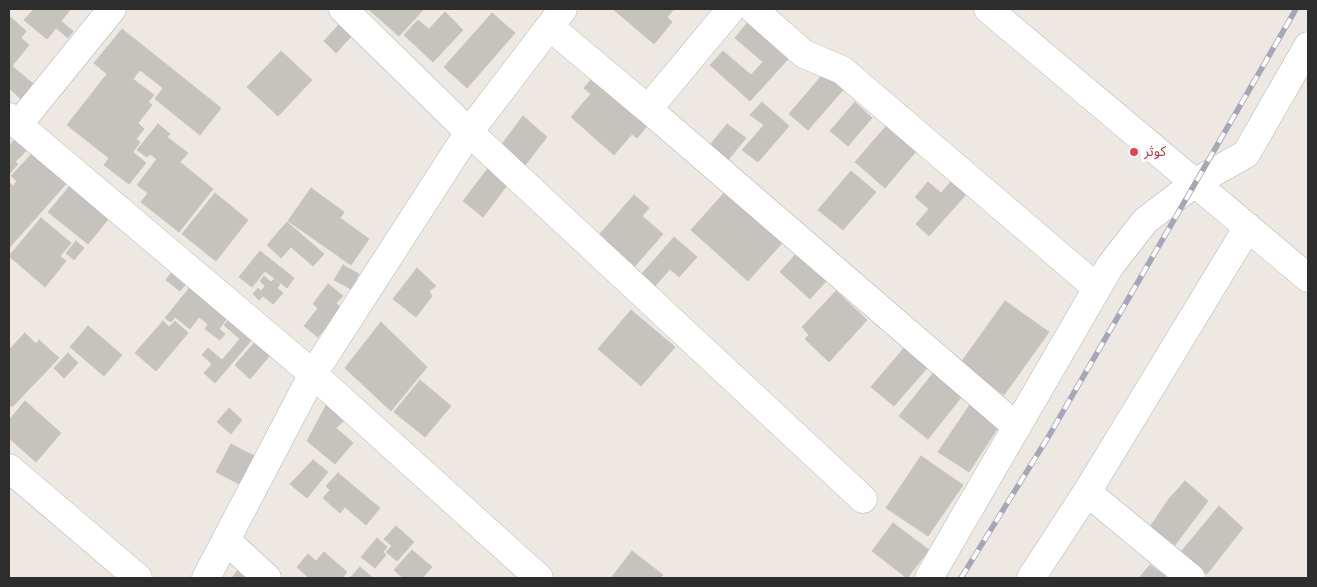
<!DOCTYPE html>
<meta charset="utf-8">
<style>
body{margin:0}
#map{position:relative;width:1317px;height:587px;overflow:hidden;background:#ede8e2;font-family:Signika,sans-serif}
canvas{display:block}
.frame{position:absolute;inset:0;border:10px solid #2d2d2d;pointer-events:none}
</style>
<div id="map">
<canvas width="1317" height="587"></canvas>
<div class="frame"></div>
</div>
<script>
const c = document.querySelector('canvas').getContext('2d');
c.lineJoin = 'round';
function fillPath(path, color) {
  c.fillStyle = color;
  c.fill(path, 'evenodd');
}
function shape(rows) {
  const path = new Path2D();
  for (const r of rows) {
    path.moveTo(r[0], r[1]);
    for (let i = 2; i < r.length; i += 2) path.lineTo(r[i], r[i + 1]);
  }
  return path;
}
function stroke(path, color, width, dash) {
  c.strokeStyle = color;
  c.lineWidth = width;
  c.lineCap = dash ? 'butt' : 'round';
  c.setLineDash(dash || []);
  c.stroke(path);
}
function label(font, color, halo, rows, align = 'center') {
  c.font = font + ' Signika,"Noto Sans Arabic",sans-serif';
  c.lineWidth = 5;
  c.setLineDash([]);
  c.textBaseline = 'middle';
  c.strokeStyle = halo;
  c.fillStyle = color;
  for (const [text, x, y, turn = 0] of rows) {
    c.save();
    c.translate(x, y);
    c.rotate((+turn || 0) * Math.PI / 180);
    c.textAlign = isNaN(turn) ? turn : align;
    if (halo) c.strokeText(text, 0, 0);
    c.fillText(text, 0, 0);
    c.restore();
  }
}
const building = shape([
 [34,9,68,9,70,10,61,21,73,31,68,38,56,28,47,39,24,20,34,9],
 [368,9,424,9,399,36,368,9],
 [613,9,674,9,667,17,672,22,654,44,613,9],
 [445,12,463,30,433,62,404,35,418,20,429,29,445,12],
 [492,13,515,33,467,88,444,67,492,13],
 [9,16,26,31,21,38,29,45,12,66,37,87,24,102,9,88,9,16],
 [343,20,356,31,336,53,324,41,343,20],
 [748,22,789,58,750,101,710,65,723,51,751,75,763,62,735,38,748,22],
 [122,29,221,108,200,135,155,99,163,88,140,70,133,79,154,95,148,102,152,105,138,123,144,129,136,139,140,142,133,152,146,163,129,184,104,165,109,158,67,125,107,74,94,63,122,29],
 [281,51,312,80,278,116,247,87,281,51],
 [824,73,843,90,808,130,789,114,824,73],
 [596,74,651,121,637,138,632,134,614,155,571,117,591,94,584,88,596,74],
 [762,102,789,126,758,162,742,150,764,125,750,115,762,102],
 [855,102,872,118,848,146,830,131,855,102],
 [523,116,547,137,522,169,499,148,523,116],
 [158,124,170,134,167,137,188,153,180,162,213,189,179,232,141,202,148,193,137,185,157,159,150,154,147,157,137,150,158,124],
 [727,124,746,138,728,160,710,145,727,124],
 [888,124,918,149,885,188,855,162,888,124],
 [16,138,28,149,15,162,18,164,9,174,9,146,16,138],
 [38,147,72,177,9,248,9,182,13,186,17,181,11,176,38,147],
 [492,163,512,179,483,217,463,201,492,163],
 [851,171,876,192,843,230,818,210,851,171],
 [954,178,969,191,929,236,916,224,929,209,915,197,928,182,941,193,954,178],
 [75,180,114,212,88,244,48,212,75,180],
 [311,188,344,212,340,218,369,239,351,265,288,221,311,188],
 [725,192,782,243,748,281,691,230,725,192],
 [215,193,248,220,216,261,182,234,215,193],
 [634,195,649,208,642,216,663,234,635,266,599,235,634,195],
 [41,218,71,243,60,256,66,261,45,287,9,256,41,218],
 [287,222,324,254,313,266,291,247,281,258,267,245,287,222],
 [674,237,697,257,679,277,670,269,654,287,641,275,674,237],
 [76,241,84,248,74,260,66,253,76,241],
 [260,251,294,278,287,288,265,271,252,287,239,277,260,251],
 [796,254,826,281,810,299,780,272,796,254],
 [177,265,192,277,180,291,166,280,177,265],
 [343,265,359,274,351,289,334,280,343,265],
 [417,268,436,286,429,291,432,296,416,317,393,299,417,268],
 [264,276,271,282,274,279,280,284,277,288,283,293,273,304,263,296,259,300,253,294,258,288,261,291,265,286,260,281,264,276],
 [195,281,228,317,219,329,225,334,220,340,205,329,208,324,199,317,190,329,175,317,171,322,165,318,195,281],
 [328,284,343,296,336,303,341,308,318,337,304,326,318,308,313,304,328,284],
 [836,291,867,320,829,362,805,339,809,335,802,327,836,291],
 [1005,301,1049,332,1004,395,960,364,1005,301],
 [631,310,675,347,641,386,598,349,631,310],
 [233,315,256,335,215,383,204,373,212,364,202,355,208,348,222,360,240,339,224,325,233,315],
 [163,321,169,327,175,321,188,333,156,371,135,353,163,321],
 [381,322,427,367,391,411,345,368,381,322],
 [88,326,122,355,104,376,70,347,88,326],
 [25,333,36,344,39,340,59,358,12,407,9,404,9,350,25,333],
 [261,335,276,348,250,379,235,365,261,335],
 [904,348,927,368,894,406,871,387,904,348],
 [68,353,78,363,64,378,54,368,68,353],
 [934,372,963,395,928,439,899,416,934,372],
 [420,380,451,406,425,437,394,412,420,380],
 [330,398,350,415,336,428,353,443,335,464,307,441,330,398],
 [25,401,61,433,36,462,9,438,9,420,25,401],
 [971,403,1001,423,969,472,938,452,971,403],
 [229,408,242,420,231,434,217,422,229,408],
 [231,444,256,457,241,485,216,472,231,444],
 [921,456,963,485,928,536,886,508,921,456],
 [313,460,328,472,307,498,290,484,313,460],
 [338,473,380,508,366,525,345,507,340,513,323,498,330,490,326,486,338,473],
 [1185,481,1208,501,1175,545,1150,527,1168,500,1185,481],
 [1219,506,1243,528,1207,574,1180,553,1219,506],
 [893,523,929,550,907,578,872,551,893,523],
 [396,526,414,542,397,561,386,552,392,546,384,539,396,526],
 [377,538,387,547,383,552,386,555,375,568,361,557,377,538],
 [412,550,432,567,422,578,403,578,394,570,412,550],
 [632,551,663,575,660,578,611,578,632,551],
 [324,552,347,572,342,578,309,578,297,567,308,554,316,561,324,552],
 [1150,565,1168,578,1139,578,1150,565],
 [240,567,255,578,232,578,240,567],
 [360,567,373,578,350,578,360,567]
]);
const minor = shape([
 [343,9,469,132,863,499],
 [753,9,804,54,842,70,1097,288],
 [988,9,1308,278],
 [550,27,648,109,731,9],
 [648,109,1017,427],
 [9,117,313,374,539,578],
 [18,125,112,9],
 [9,468,138,578],
 [1087,492,1191,578],
 [227,541,267,578],
 [206,578,313,374,469,132,563,9],
 [929,578,1110,266,1145,221,1196,182,1246,154,1308,46],
 [1031,578,1087,492,1248,227]
]);
const rail = shape([
 [961,578,1050,434,1296,9]
]);
const markers = [
 [1134,152,5,"#e0444e"]
];
const healthNames = [
 ["كوثر",1144,152]
];
fillPath(building, '#c6c2bd');
stroke(building, '#c9c3bb', 1);
stroke(minor, '#b2b4bc', 29);
stroke(minor, '#fff', 28);
stroke(rail, '#a4a8b6', 5.5);
stroke(rail, '#fff', 4, [11]);
for (const [x, y, r, color] of markers) {
  const dot = new Path2D();
  dot.arc(x, y, r, 0, 2 * Math.PI);
  c.fillStyle = color;
  c.fill(dot);
  stroke(dot, '#fff', 2);
}
label('14px', '#be3a42', '#fff', healthNames, 'left');
</script>
